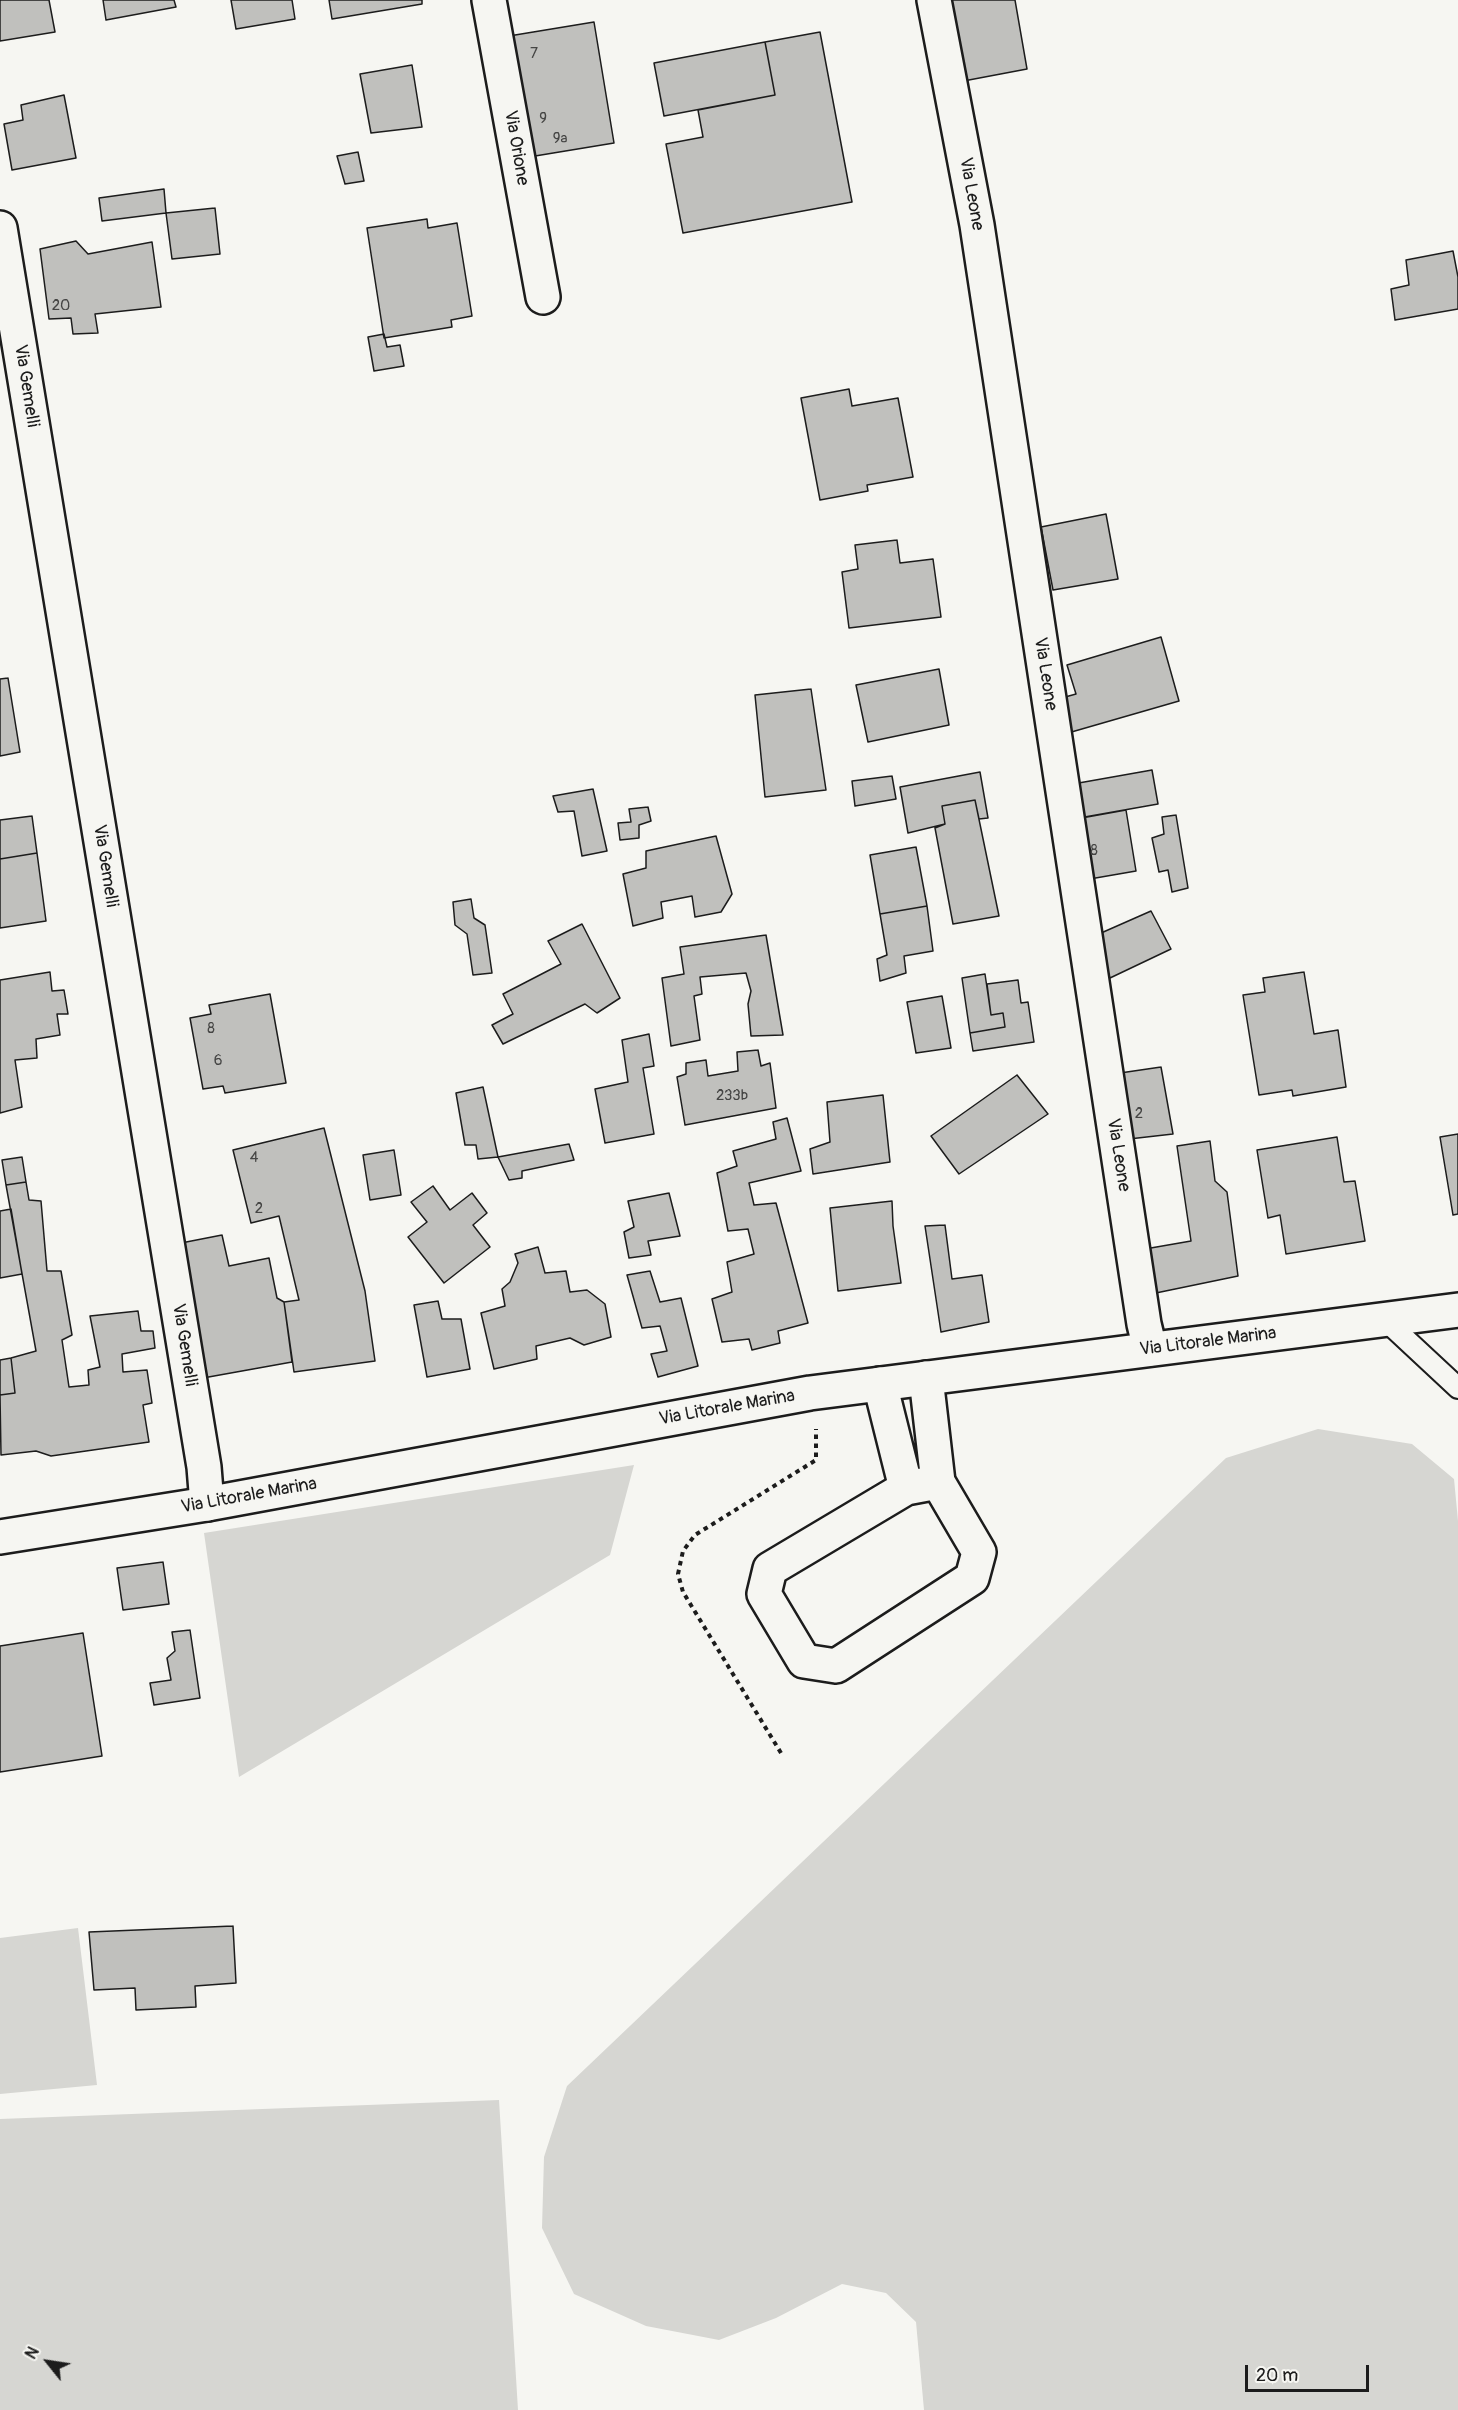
<!DOCTYPE html>
<style>
body{margin:0}
#map{position:relative;width:1458px;height:2410px;overflow:hidden;background:#f6f6f2;font-family:Pangolin,sans-serif}
canvas{display:block}
.north{position:absolute;left:18px;top:2332px;width:60px;height:60px;-webkit-text-stroke:4px #f6f6f2;paint-order:stroke;rotate:300deg;font-size:16px;font-weight:700;line-height:24px;text-align:center;color:#1c1c1c}
.north::after{content:'';display:block;margin:auto;width:21px;height:27px;background:#1c1c1c;clip-path:polygon(50% 0,100% 100%,50% 72%,0 100%)}
.scale{position:absolute;left:1245px;top:2365px;width:124px;height:27px;box-sizing:border-box;border:3px solid #1c1c1c;border-top:0;padding-left:8px;font-size:18px;line-height:21px;white-space:nowrap;color:#1c1c1c;-webkit-text-stroke:4px #f6f6f2;paint-order:stroke}
</style>
<div id="map">
<canvas width="1458" height="2410"></canvas>
<div class="north">N</div>
<div class="scale">20 m</div>
</div>
<script>
const c = document.querySelector('canvas').getContext('2d');
c.lineJoin = 'round';
function fillPath(path, color) {
  c.fillStyle = color;
  c.fill(path, 'evenodd');
}
function shape(rows) {
  const path = new Path2D();
  for (const r of rows) {
    path.moveTo(r[0], r[1]);
    for (let i = 2; i < r.length; i += 2) path.lineTo(r[i], r[i + 1]);
  }
  return path;
}
function stroke(path, color, width, dash) {
  c.strokeStyle = color;
  c.lineWidth = width;
  c.lineCap = dash ? 'butt' : 'round';
  c.setLineDash(dash || []);
  c.stroke(path);
}
function label(font, color, halo, rows, align = 'center') {
  c.font = font + ' Pangolin,sans-serif';
  c.lineWidth = 4.5;
  c.setLineDash([]);
  c.textBaseline = 'middle';
  c.strokeStyle = halo;
  c.fillStyle = color;
  for (const [text, x, y, turn = 0] of rows) {
    c.save();
    c.translate(x, y);
    c.rotate((+turn || 0) * Math.PI / 180);
    c.textAlign = isNaN(turn) ? turn : align;
    if (halo) c.strokeText(text, 0, 0);
    c.fillText(text, 0, 0);
    c.restore();
  }
}
const green = shape([
 [1318,1429,1412,1444,1454,1479,1458,1521,1458,2410,924,2410,916,2322,886,2293,842,2284,776,2318,719,2340,646,2326,574,2294,542,2228,544,2157,567,2086,1226,1458],
 [634,1465,610,1555,239,1777,204,1533],
 [78,1928,97,2085,0,2094,0,1938],
 [499,2100,518,2410,0,2410,0,2119]
]);
const building = shape([
 [0,0,49,0,55,32,0,41,0,0],
 [103,0,174,0,176,7,106,20,103,0],
 [231,0,292,0,295,19,236,29,231,0],
 [329,0,422,0,422,4,332,19,329,0],
 [938,0,1015,0,1027,69,953,83,938,0],
 [594,22,614,143,529,157,509,36,594,22],
 [820,32,852,202,683,233,666,144,703,137,698,110,775,95,765,42,820,32],
 [765,42,775,95,664,116,654,63,765,42],
 [412,65,422,127,371,133,360,74,412,65],
 [64,95,76,158,12,170,4,124,23,120,21,105,64,95],
 [358,152,364,181,345,184,337,156,358,152],
 [164,189,166,213,102,221,99,198,164,189],
 [215,208,220,254,172,259,166,213,215,208],
 [427,219,428,228,457,223,472,316,451,320,452,327,384,338,367,228,427,219],
 [76,241,88,254,152,242,161,307,95,314,98,333,73,334,71,318,49,319,40,249,76,241],
 [1453,251,1458,277,1458,309,1395,320,1391,289,1409,285,1406,260,1453,251],
 [384,334,387,347,400,345,404,366,374,371,368,337,384,334],
 [849,389,852,406,898,398,913,477,867,485,868,491,820,500,801,398,849,389],
 [1106,514,1118,579,1053,590,1041,527,1106,514],
 [897,540,900,563,933,559,941,617,849,628,842,572,858,569,855,545,897,540],
 [1161,637,1179,701,1068,733,1058,699,1076,694,1067,665,1161,637],
 [939,669,949,725,868,742,856,685,939,669],
 [8,678,20,752,0,756,0,679,8,678],
 [811,689,826,790,765,797,755,695,811,689],
 [1152,770,1158,804,1079,818,1073,784,1152,770],
 [980,772,988,818,979,819,975,800,942,806,945,824,908,833,900,787,980,772],
 [892,776,896,799,855,806,852,781,892,776],
 [593,789,607,851,582,856,574,811,558,812,553,796,593,789],
 [975,800,999,916,953,924,935,828,945,824,942,806,975,800],
 [648,807,651,821,639,825,639,838,620,840,618,823,631,822,629,809,648,807],
 [1126,810,1136,871,1084,880,1076,819,1126,810],
 [1176,815,1188,888,1172,892,1168,870,1159,872,1152,838,1164,834,1162,817,1176,815],
 [32,816,37,853,0,859,0,820,32,816],
 [716,836,732,894,721,912,695,917,692,896,661,902,663,918,633,926,623,874,646,868,646,851,716,836],
 [916,847,927,906,880,914,870,855,916,847],
 [37,853,46,921,0,928,0,859,37,853],
 [471,899,474,918,485,925,492,973,473,975,467,934,455,925,453,902,471,899],
 [927,906,933,951,904,956,906,973,880,981,877,959,887,955,880,914,927,906],
 [1151,911,1171,949,1110,978,1092,937,1151,911],
 [582,924,620,998,597,1013,585,1004,503,1044,492,1025,513,1014,503,994,561,964,548,941,582,924],
 [766,935,783,1035,751,1036,748,1004,751,991,746,973,700,977,702,994,694,996,700,1040,671,1046,662,978,684,974,680,947,766,935],
 [50,972,52,991,64,990,68,1014,57,1014,60,1035,36,1039,37,1058,15,1060,22,1107,0,1113,0,980,50,972],
 [1304,972,1314,1034,1338,1030,1346,1087,1293,1096,1292,1090,1259,1095,1243,995,1265,992,1263,978,1304,972],
 [985,974,991,1015,1003,1013,1005,1027,970,1033,962,978,985,974],
 [1018,980,1021,1003,1028,1002,1034,1042,973,1051,970,1033,1005,1027,1003,1013,991,1015,987,984,1018,980],
 [270,994,286,1083,225,1093,223,1086,203,1089,190,1018,211,1014,209,1005,270,994],
 [942,996,951,1048,916,1053,907,1002,942,996],
 [649,1034,654,1066,643,1068,654,1134,605,1143,595,1089,628,1082,622,1040,649,1034],
 [758,1050,761,1066,770,1063,776,1108,685,1125,677,1077,686,1074,686,1063,706,1060,708,1076,738,1071,737,1052,758,1050],
 [1161,1067,1173,1134,1129,1139,1120,1073,1161,1067],
 [1017,1075,1048,1114,959,1174,931,1136,1017,1075],
 [483,1087,498,1157,478,1159,476,1145,465,1145,456,1093,483,1087],
 [883,1095,890,1162,813,1174,810,1149,830,1142,827,1102,883,1095],
 [787,1118,801,1171,749,1183,754,1205,776,1203,808,1323,778,1331,780,1343,752,1350,749,1339,722,1342,712,1299,732,1292,727,1262,754,1254,748,1229,728,1231,717,1173,737,1166,733,1151,776,1139,773,1122,787,1118],
 [324,1128,365,1291,375,1361,294,1372,284,1302,299,1300,279,1216,251,1223,233,1150,324,1128],
 [1458,1134,1458,1214,1453,1215,1440,1137,1458,1134],
 [1337,1137,1344,1182,1355,1181,1365,1241,1286,1254,1280,1215,1268,1218,1257,1150,1337,1137],
 [1210,1141,1215,1181,1227,1192,1238,1276,1151,1294,1145,1249,1191,1241,1177,1146,1210,1141],
 [569,1144,574,1160,522,1171,522,1178,509,1180,498,1157,569,1144],
 [394,1150,401,1195,370,1200,363,1155,394,1150],
 [22,1157,26,1182,6,1185,2,1160,22,1157],
 [26,1182,29,1200,41,1201,47,1271,61,1271,72,1335,62,1340,69,1387,89,1385,88,1370,100,1367,90,1316,138,1311,141,1331,153,1331,155,1348,122,1354,123,1372,147,1370,152,1403,143,1405,149,1442,51,1456,36,1451,1,1455,0,1395,15,1393,11,1358,36,1351,6,1185,26,1182],
 [433,1186,450,1210,472,1193,487,1213,473,1225,490,1247,444,1283,408,1237,427,1222,411,1202,433,1186],
 [669,1193,680,1236,648,1241,651,1255,629,1258,624,1232,634,1227,628,1201,669,1193],
 [892,1201,893,1226,901,1283,838,1291,830,1208,892,1201],
 [11,1209,22,1274,0,1278,0,1211,11,1209],
 [945,1225,952,1279,982,1275,989,1322,941,1332,925,1226,945,1225],
 [222,1235,229,1266,269,1258,277,1298,284,1302,292,1362,203,1378,176,1244,222,1235],
 [538,1247,545,1273,566,1271,570,1292,587,1290,605,1304,611,1337,584,1345,570,1338,536,1346,537,1359,494,1369,481,1313,505,1306,502,1289,510,1282,518,1263,515,1254,538,1247],
 [650,1271,660,1302,681,1298,698,1366,658,1377,651,1354,667,1351,660,1326,642,1328,627,1275,650,1271],
 [438,1301,442,1319,461,1319,470,1369,427,1377,414,1305,438,1301],
 [11,1358,15,1393,0,1395,0,1360,11,1358],
 [163,1562,169,1604,123,1610,117,1568,163,1562],
 [190,1630,200,1698,154,1705,150,1683,171,1680,167,1658,175,1651,172,1632,190,1630],
 [83,1633,102,1756,0,1772,0,1646,83,1633],
 [233,1926,236,1983,195,1986,196,2007,136,2010,135,1988,94,1990,89,1932,233,1926]
]);
const path = shape([
 [781,1753,683,1592,678,1574,683,1551,695,1535,816,1460,816,1429]
]);
const service = shape([
 [1384,1319,1458,1388]
]);
const minor = shape([
 [489,0,543,297],
 [934,0,977,225,1144,1324,1150,1349],
 [0,228,204,1467,207,1504],
 [926,1378,938,1482],
 [880,1384,906,1488],
 [938,1482,979,1552,972,1578,836,1666,804,1661,764,1594,770,1569,906,1488,938,1482]
]);
const tertiary = shape([
 [0,1537,207,1504,810,1393,1458,1310]
]);
const numberNames = [
 ["7",534,54],
 ["9",543,119],
 ["9a",560,139],
 ["20",61,306],
 ["8",1094,851],
 ["8",211,1029],
 ["6",218,1061],
 ["233b",732,1096],
 ["2",1139,1114],
 ["4",254,1158],
 ["2",259,1209]
];
const streetNames = [
 ["Via Orione",516,148,80],
 ["Via Leone",971,194,80],
 ["Via Gemelli",26,386,81],
 ["Via Leone",1045,674,81],
 ["Via Gemelli",105,866,81],
 ["Via Leone",1118,1155,81],
 ["Via Litorale Marina",1208,1342,-7],
 ["Via Gemelli",184,1345,81],
 ["Via Litorale Marina",727,1408,-10],
 ["Via Litorale Marina",249,1496,-10]
];
fillPath(green, '#d6d6d2');
fillPath(building, '#c0c0bd');
stroke(building, '#1c1c1c', 1.5);
stroke(service, '#1c1c1c', 24);
stroke(minor, '#1c1c1c', 38);
stroke(tertiary, '#1c1c1c', 38);
stroke(path, '#1c1c1c', 4, [4.5, 4.5]);
stroke(service, '#f6f6f2', 20);
stroke(minor, '#f6f6f2', 33);
stroke(tertiary, '#f6f6f2', 33);
label('15px', '#454544', null, numberNames);
label('18px', '#1c1c1c', '#f6f6f2', streetNames);
</script>
